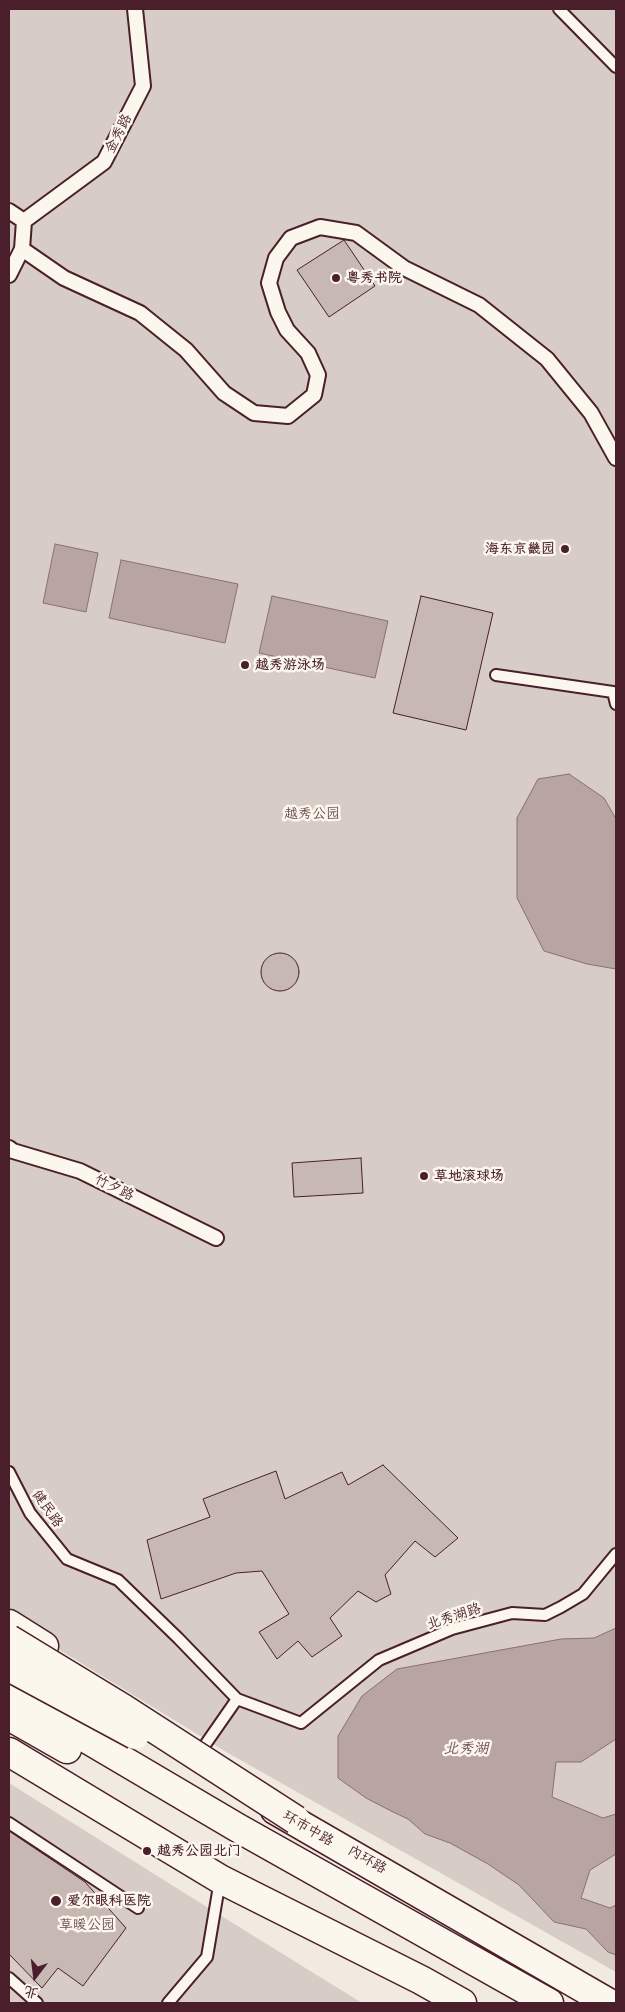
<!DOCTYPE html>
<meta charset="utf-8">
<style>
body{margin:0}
#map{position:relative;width:625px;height:2012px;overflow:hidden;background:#f0eae0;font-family:Pangolin,"LXGW WenKai TC",sans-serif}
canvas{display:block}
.frame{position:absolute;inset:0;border:10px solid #4a1f2b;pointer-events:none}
.north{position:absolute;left:10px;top:1952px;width:50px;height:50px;-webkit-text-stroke:4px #fbf7ec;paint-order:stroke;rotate:195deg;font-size:14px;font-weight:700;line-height:20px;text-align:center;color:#4a1f2b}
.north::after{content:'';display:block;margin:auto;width:18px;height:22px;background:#4a1f2b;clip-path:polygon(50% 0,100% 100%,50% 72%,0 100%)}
</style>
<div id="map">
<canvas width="625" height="2012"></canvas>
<div class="frame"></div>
<div class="north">北</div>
</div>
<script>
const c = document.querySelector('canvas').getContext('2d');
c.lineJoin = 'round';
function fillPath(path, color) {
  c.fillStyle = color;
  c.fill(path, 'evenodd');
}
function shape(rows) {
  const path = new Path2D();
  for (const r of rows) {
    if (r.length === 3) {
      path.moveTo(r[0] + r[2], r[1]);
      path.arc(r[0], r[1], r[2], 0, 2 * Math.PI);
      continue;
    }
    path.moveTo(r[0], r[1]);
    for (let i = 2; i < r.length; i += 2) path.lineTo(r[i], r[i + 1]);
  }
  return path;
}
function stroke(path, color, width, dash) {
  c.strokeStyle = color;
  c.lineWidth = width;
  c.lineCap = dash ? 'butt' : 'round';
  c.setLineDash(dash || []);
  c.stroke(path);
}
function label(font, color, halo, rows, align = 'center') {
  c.font = font + ' Pangolin,"LXGW WenKai TC",sans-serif';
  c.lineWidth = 5;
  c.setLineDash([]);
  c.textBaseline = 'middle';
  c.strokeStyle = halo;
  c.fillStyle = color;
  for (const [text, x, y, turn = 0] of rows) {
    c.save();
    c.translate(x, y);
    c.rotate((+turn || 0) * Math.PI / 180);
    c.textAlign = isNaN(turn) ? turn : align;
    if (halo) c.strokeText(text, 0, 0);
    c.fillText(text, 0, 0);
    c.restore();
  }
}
const green = shape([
 [9,9,616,9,616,1972,228,1753,9,1619],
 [9,1783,202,1904,362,2003,9,2003]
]);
const water = shape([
 [55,544,98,553,86,612,43,603,55,544],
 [121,560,238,584,225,643,109,618,121,560],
 [272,596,388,621,375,678,259,653,272,596],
 [569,774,604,798,616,819,616,969,587,964,544,951,517,898,517,818,538,779,569,774],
 [616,1628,616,1739,581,1762,556,1762,552,1797,603,1818,616,1814,616,1854,590,1870,581,1898,610,1908,616,1905,616,1955,608,1952,586,1929,554,1922,519,1885,488,1864,450,1843,425,1834,408,1819,391,1811,366,1798,338,1778,338,1736,362,1696,397,1669,561,1639,594,1638,616,1628]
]);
const building = shape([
 [344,240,375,286,329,317,297,270,344,240],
 [421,596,493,613,466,730,393,713,421,596],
 [280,972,19],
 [361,1158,363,1193,294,1197,292,1163,361,1158],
 [383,1465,458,1538,435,1557,415,1541,385,1575,391,1594,376,1602,358,1591,330,1618,342,1636,312,1657,298,1641,277,1659,259,1632,289,1614,262,1571,236,1573,161,1599,147,1540,210,1517,203,1499,276,1471,285,1499,342,1472,348,1485,383,1465],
 [9,1831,85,1882,126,1928,83,1986,58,1968,42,1988,9,1954,9,1831]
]);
const service = shape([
 [559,9,616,67],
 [496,675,613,692,616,704],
 [9,1472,30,1513,67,1559,118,1580,178,1638,237,1699,301,1723,379,1660,452,1629,512,1613,545,1615,561,1607,583,1594,616,1554],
 [198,1755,237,1699],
 [9,1823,138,1908],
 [9,1978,37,2003],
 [168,2003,207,1957,220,1880]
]);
const pedestrian = shape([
 [9,211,24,221],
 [24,221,104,162,143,86,135,9],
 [22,249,64,278,140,313,186,350,224,393,254,413,288,416,314,395,318,375,308,353,287,330,278,312,269,283,276,258,291,238,320,227,356,233,404,268,479,305,547,359,591,413,616,458],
 [9,275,22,249,24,221],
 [9,1148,13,1151,80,1171,216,1238]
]);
const trunk = shape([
 [9,1624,44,1646],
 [9,1693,238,1828,549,2003],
 [9,1716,67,1749],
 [9,1752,220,1879,421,1980,462,2003],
 [275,1810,609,2003]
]);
const trunkBridge = shape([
 [9,1639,124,1709,296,1820],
 [9,1667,135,1735]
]);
const markers = [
 [336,278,5,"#4a1f2b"],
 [565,549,5,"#4a1f2b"],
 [245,665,5,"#4a1f2b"],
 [424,1176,5,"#4a1f2b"],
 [147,1851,5,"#4a1f2b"],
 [56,1901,6,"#4a1f2b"]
];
const streetNames = [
 ["金秀路",119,134,-63],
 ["竹夕路",114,1188,26],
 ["健民路",47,1509,55],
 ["北秀湖路",454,1617,-18],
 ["环市中路",308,1829,30],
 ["内环路",367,1860,30]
];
const poiNames = [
 ["粤秀书院",346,278],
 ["海东京畿园",555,549,"right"],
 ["越秀游泳场",255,665],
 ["草地滚球场",434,1176],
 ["越秀公园北门",157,1851],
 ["爱尔眼科医院",67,1901]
];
const parkNames = [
 ["越秀公园",312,814],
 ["草暖公园",87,1925]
];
const waterNames = [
 ["北秀湖",466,1749]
];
fillPath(green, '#d8ccc6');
fillPath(water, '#b8a4a2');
stroke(water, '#8c6f72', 1);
fillPath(building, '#c8b8b3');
stroke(building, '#4a1f2b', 1);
stroke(service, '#4a1f2b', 14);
stroke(pedestrian, '#4a1f2b', 18);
stroke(trunk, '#4a1f2b', 31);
stroke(service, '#fbf7ec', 10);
stroke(pedestrian, '#fbf7ec', 14);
stroke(trunk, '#fbf7ec', 28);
stroke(trunkBridge, '#4a1f2b', 31, []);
stroke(trunkBridge, '#fbf7ec', 28);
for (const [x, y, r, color] of markers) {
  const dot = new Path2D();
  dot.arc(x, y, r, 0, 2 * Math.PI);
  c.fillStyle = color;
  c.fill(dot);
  stroke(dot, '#fbf7ec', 2);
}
label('14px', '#4a1f2b', '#fbf7ec', streetNames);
label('bold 14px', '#4a1f2b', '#fbf7ec', poiNames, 'left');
label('14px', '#6e4a52', '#fbf7ec', parkNames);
label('italic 15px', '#704e55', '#fbf7ec', waterNames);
</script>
